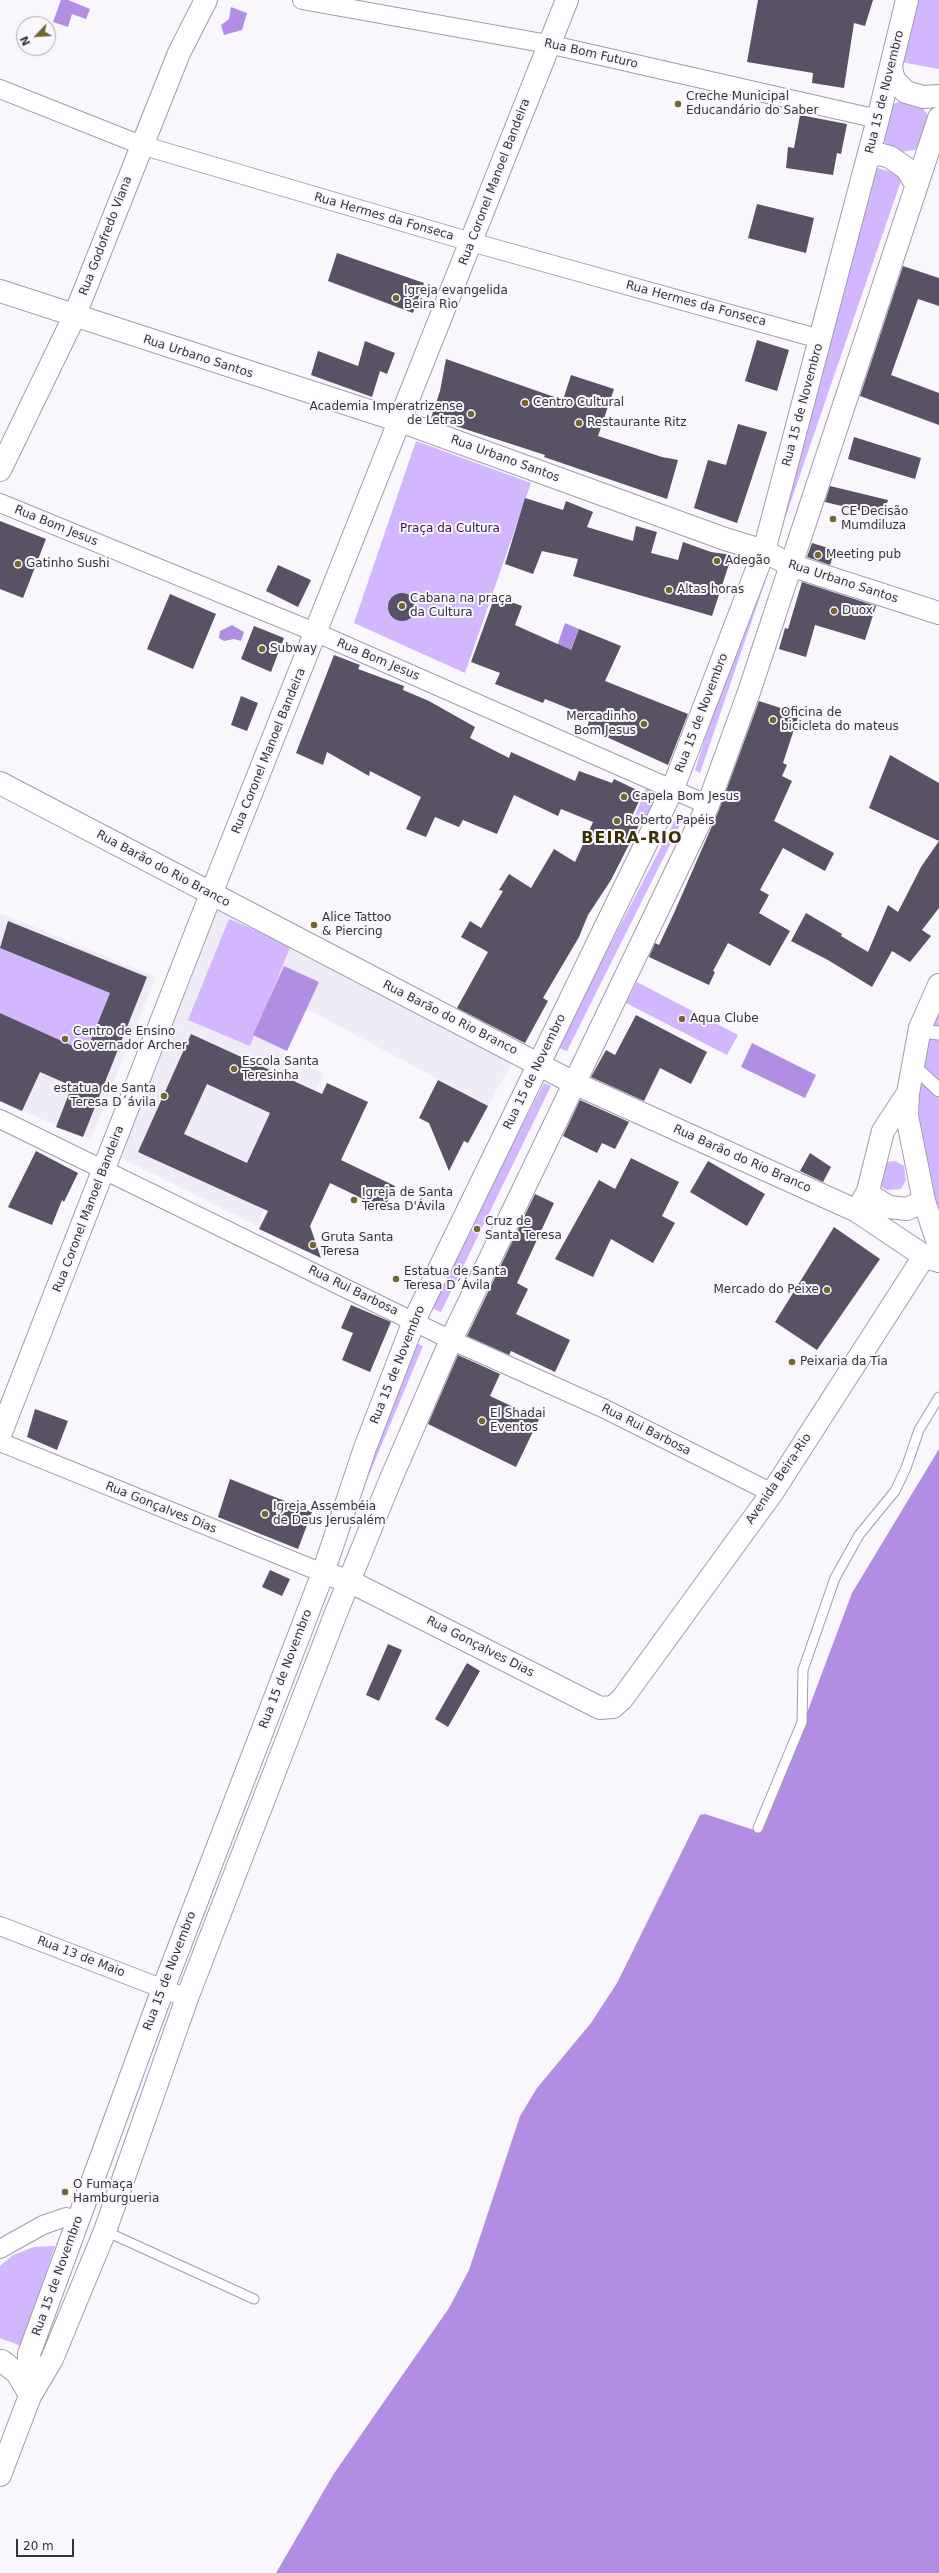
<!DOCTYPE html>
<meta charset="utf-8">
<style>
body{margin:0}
#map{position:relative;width:939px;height:2573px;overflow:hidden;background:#f9f7fc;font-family:"DejaVu Sans",sans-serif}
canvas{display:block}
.north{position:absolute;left:16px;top:16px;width:40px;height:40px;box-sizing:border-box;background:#f9f7fc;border:1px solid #aba8af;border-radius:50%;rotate:245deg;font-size:11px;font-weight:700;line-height:16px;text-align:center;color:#35323b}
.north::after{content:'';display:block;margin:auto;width:14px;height:18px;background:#756533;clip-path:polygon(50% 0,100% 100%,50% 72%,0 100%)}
.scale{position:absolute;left:16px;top:2539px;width:58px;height:18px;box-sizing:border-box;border:2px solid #35323b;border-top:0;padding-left:5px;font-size:12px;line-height:14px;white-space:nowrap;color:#35323b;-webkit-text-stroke:3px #f9f7fc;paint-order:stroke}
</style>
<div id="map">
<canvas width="939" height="2573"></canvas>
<div class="north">N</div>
<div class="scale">20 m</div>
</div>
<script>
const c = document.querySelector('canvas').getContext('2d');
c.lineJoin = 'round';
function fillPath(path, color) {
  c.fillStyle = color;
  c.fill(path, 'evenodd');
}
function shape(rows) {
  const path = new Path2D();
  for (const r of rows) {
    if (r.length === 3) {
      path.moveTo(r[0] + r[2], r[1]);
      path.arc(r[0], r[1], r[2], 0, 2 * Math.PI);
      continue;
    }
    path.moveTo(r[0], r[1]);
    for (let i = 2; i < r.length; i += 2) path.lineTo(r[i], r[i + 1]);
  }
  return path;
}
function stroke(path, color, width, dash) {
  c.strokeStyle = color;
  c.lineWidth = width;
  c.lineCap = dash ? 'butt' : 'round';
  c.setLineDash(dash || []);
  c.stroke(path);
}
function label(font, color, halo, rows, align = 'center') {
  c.font = font + ' "DejaVu Sans",sans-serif';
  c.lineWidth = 4;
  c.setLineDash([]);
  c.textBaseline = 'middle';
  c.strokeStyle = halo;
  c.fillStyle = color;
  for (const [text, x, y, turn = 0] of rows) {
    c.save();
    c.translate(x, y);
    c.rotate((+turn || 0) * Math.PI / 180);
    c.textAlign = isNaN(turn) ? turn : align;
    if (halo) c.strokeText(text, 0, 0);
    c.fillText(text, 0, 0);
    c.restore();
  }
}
const built = shape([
 [218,905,512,1063,488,1106,307,1009,284,1055,324,1074,278,1169,258,1226,120,1157],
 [0,913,156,977,91,1139,0,1102]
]);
const green = shape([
 [910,0,939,0,939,69,895,61],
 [904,100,920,105,930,118,919,149,902,152,886,144,882,137,888,106],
 [874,167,903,175,779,536],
 [416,441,531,483,465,673,354,623],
 [756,578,765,582,700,773,695,770],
 [647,786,662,795,649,823,635,816],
 [676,818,682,821,567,1051,557,1047],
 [229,919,291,945,250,1046,188,1020],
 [0,948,110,993,86,1052,0,1013],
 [637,982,738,1035,727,1055,626,1003],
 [939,1010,939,1249,911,1095,929,1032],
 [544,1083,551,1086,441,1312,429,1307],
 [895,1161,904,1166,906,1180,901,1189,886,1190,879,1184,885,1162],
 [414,1342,423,1346,331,1566],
 [55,2246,21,2346,0,2338,0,2266,13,2255,34,2247]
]);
const water = shape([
 [61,0,68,0,90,9,86,19,72,14,68,27,53,22],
 [231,7,247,13,242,30,224,35,221,25,229,19],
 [565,623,579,629,569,654,556,649],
 [232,625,244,632,241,641,234,639,224,641,219,638,220,631],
 [284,966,319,982,287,1051,253,1035],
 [752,1043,816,1075,805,1098,741,1067],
 [939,1449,939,2573,276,2573,333,2475,449,2308,469,2270,520,2116,537,2088,591,2023,617,1983,700,1815,705,1814,760,1832,763,1830,852,1593]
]);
const building = shape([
 [758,0,873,0,865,26,854,23,844,88,812,83,813,73,747,62],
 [800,115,847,124,841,154,837,153,833,175,786,168,788,147,794,148],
 [757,204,814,218,806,253,748,238],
 [337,253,424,283,413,313,328,281],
 [903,266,939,278,939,306,918,299,891,375,939,393,939,425,860,396],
 [757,340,789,350,777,391,745,381],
 [365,341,395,353,387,374,380,371,372,397,311,375,318,351,358,366],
 [446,359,563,400,571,375,614,389,598,436,662,457,678,460,667,499,544,457,545,455,431,418,440,391],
 [738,424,767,432,737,523,694,508,708,460,726,465],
 [854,437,921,458,915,479,848,459],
 [830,486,888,500,883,516,825,502],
 [525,498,563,510,566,501,593,512,587,527,633,541,636,526,657,532,651,553,678,560,683,542,711,552,732,555,712,616,573,576,578,559,542,551,533,574,505,564],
 [0,521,46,539,23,598,0,589],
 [812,543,835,550,830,565,807,557],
 [278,565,311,580,298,607,266,591],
 [802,582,876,606,865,640,815,625,806,657,779,649,785,628,788,629],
 [402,607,14],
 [170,594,216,614,193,669,147,649],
 [495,596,522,606,515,625,571,650,579,629,621,646,605,681,688,714,668,765,587,728,590,717,545,699,543,703,495,684,500,673,471,662],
 [254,626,284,638,271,672,241,659],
 [334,655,360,665,358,669,404,686,403,690,429,701,475,727,470,738,509,758,511,752,575,781,579,771,612,783,614,779,643,793,632,816,641,821,611,880,588,915,579,937,543,998,548,1001,525,1043,457,1008,488,952,461,937,470,921,481,928,503,891,499,890,509,874,531,888,554,849,575,862,593,822,561,809,558,816,514,795,497,834,463,820,459,827,435,817,426,837,406,829,421,797,370,771,369,776,327,752,323,765,296,753],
 [241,696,258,703,247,731,231,725],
 [759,701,799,714,783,763,787,765,782,776,792,781,774,821,834,853,825,871,783,848,760,890,769,895,759,913,790,931,770,966,728,943,713,971,715,972,709,985,649,957,655,943,659,945,674,913,719,810],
 [890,755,939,783,939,908,922,930,931,936,910,962,892,951,872,987,828,960,791,941,806,913,842,934,841,936,868,952,888,905,898,912,921,867,939,841,869,808],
 [8,921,147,977,83,1137,56,1127,72,1086,40,1072,22,1111,0,1101,0,1013,86,1052,110,993,0,948],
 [636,1015,707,1052,691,1084,660,1068,644,1101,591,1077,606,1050,615,1055],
 [191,1034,322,1094,327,1083,368,1102,341,1160,395,1186,384,1209,330,1183,310,1226,321,1258,259,1229,268,1211,138,1152],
 [207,1084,270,1113,247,1163,184,1134],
 [438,1080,488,1106,468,1143,464,1141,449,1171,429,1123,419,1118],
 [580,1100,629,1122,615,1149,602,1143,597,1153,563,1136],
 [36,1151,78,1173,64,1202,62,1200,52,1225,8,1207],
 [810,1153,831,1167,823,1182,800,1171],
 [631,1158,679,1182,662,1216,675,1223,653,1263,611,1239,593,1277,555,1259,599,1180,615,1189],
 [708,1161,765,1194,747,1226,690,1192],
 [535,1194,554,1203,517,1283,528,1289,516,1314,570,1340,555,1372,511,1351,509,1355,467,1336],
 [834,1227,880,1259,817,1350,775,1322],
 [351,1305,391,1322,370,1372,342,1360,353,1333,341,1328],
 [458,1355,500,1374,490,1396,539,1419,516,1467,428,1424],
 [35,1409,68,1421,57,1450,27,1437],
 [230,1479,312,1512,298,1549,218,1517],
 [270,1570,290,1579,282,1596,262,1587],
 [388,1644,402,1650,379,1701,366,1695],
 [467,1663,480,1671,448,1727,435,1719]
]);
const service = shape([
 [758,1828,802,1722,803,1670,835,1578,859,1535,895,1491,906,1468,919,1430,939,1397],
 [105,2231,254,2299]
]);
const pedestrian = shape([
 [929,1032,939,1033],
 [921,1073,939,1090]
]);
const minor = shape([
 [302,0,548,44,878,119],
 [0,89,141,145,471,242,820,339],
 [0,503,317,633,708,805],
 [0,1119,451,1340,605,1409,772,1493],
 [0,1442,323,1573],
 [0,1926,187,1998],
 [0,2249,43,2225,66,2217]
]);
const tertiary = shape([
 [0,291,400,421,725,539,764,551,790,565,939,613],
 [0,783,574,1083,857,1211,924,1256],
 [939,985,920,1028,908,1093,907,1116,924,1201,939,1246],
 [868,1191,874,1198,889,1207,907,1209,924,1201],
 [857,1211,868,1191,883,1131,908,1093],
 [323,1573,349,1581,600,1708,613,1707,622,1699,772,1493,923,1258,926,1257,939,1261]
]);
const secondary = shape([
 [891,68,894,80,906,92,923,97,939,96],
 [868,157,879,154,890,157,907,169,916,184],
 [0,470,74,317,179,53,206,0],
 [2,2361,17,2373,30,2395],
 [30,2396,29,2354,163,1989,323,1573,365,1448,414,1321,673,788,764,551,878,119,907,0],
 [0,2475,30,2396,52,2359,105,2231,187,1998,336,1613,390,1481,451,1340,708,805,749,692,939,118]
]);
const primary = shape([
 [0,1435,211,894,567,0]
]);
const markers = [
 [678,104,4,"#756533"],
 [396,298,4,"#756533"],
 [525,403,4,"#756533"],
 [471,414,4,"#756533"],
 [579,423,4,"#756533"],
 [833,519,4,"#756533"],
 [818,555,4,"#756533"],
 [717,561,4,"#756533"],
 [18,564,4,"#756533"],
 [669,590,4,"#756533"],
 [402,606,4,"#756533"],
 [834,611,4,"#756533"],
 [262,649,4,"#756533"],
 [773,720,4,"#756533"],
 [644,724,4,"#756533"],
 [624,797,4,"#756533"],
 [617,821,4,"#756533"],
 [314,925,4,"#756533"],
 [682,1019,4,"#756533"],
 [65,1039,4,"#756533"],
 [234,1069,4,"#756533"],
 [164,1096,4,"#756533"],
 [354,1200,4,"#756533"],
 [477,1229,4,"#756533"],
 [313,1245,4,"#756533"],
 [396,1279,4,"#756533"],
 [827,1290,4,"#756533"],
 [792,1362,4,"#756533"],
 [482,1421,4,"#756533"],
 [265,1514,4,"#756533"],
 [65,2192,4,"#756533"]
];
const streetNames = [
 ["Rua Bom Futuro",591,54,13],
 ["Rua 15 de Novembro",885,92,-76],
 ["Rua Coronel Manoel Bandeira",495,182,-69],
 ["Rua Hermes da Fonseca",384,217,16],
 ["Rua Godofredo Viana",106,236,-69],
 ["Rua Hermes da Fonseca",696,304,15],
 ["Rua Urbano Santos",198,357,18],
 ["Rua 15 de Novembro",803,405,-75],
 ["Rua Urbano Santos",505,459,20],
 ["Rua Bom Jesus",56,526,22],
 ["Rua Urbano Santos",843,582,18],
 ["Rua Bom Jesus",378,660,23],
 ["Rua 15 de Novembro",702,713,-69],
 ["Rua Coronel Manoel Bandeira",269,751,-68],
 ["Rua Barão do Rio Branco",163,869,28],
 ["Rua Barão do Rio Branco",450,1018,27],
 ["Rua 15 de Novembro",535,1072,-64],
 ["Rua Barão do Rio Branco",742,1159,24],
 ["Rua Coronel Manoel Bandeira",89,1209,-69],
 ["Rua Rui Barbosa",353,1291,26],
 ["Rua 15 de Novembro",398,1365,-68],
 ["Rua Rui Barbosa",646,1430,27],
 ["Avenida Beira-Rio",779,1479,-56],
 ["Rua Gonçalves Dias",161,1508,22],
 ["Rua Gonçalves Dias",480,1647,27],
 ["Rua 15 de Novembro",286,1669,-69],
 ["Rua 13 de Maio",81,1957,21],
 ["Rua 15 de Novembro",170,1971,-69],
 ["Rua 15 de Novembro",58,2276,-70]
];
const poiNames = [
 ["Creche Municipal",686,97],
 ["Educandário do Saber",686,111],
 ["Igreja evangelida",404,291],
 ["Beira Rio",404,305],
 ["Centro Cultural",533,403],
 ["Academia Imperatrizense",463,407,"right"],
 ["de Letras",463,421,"right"],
 ["Restaurante Ritz",587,423],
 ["CE Decisão",841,512],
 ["Mumdiluza",841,526],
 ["Meeting pub",826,555],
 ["Adegão",725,561],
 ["Gatinho Sushi",26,564],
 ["Altas horas",677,590],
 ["Cabana na praça",410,599],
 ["da Cultura",410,613],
 ["Duox",842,611],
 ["Subway",270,649],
 ["Oficina de",781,713],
 ["bicicleta do mateus",781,727],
 ["Mercadinho",636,717,"right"],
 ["Bom Jesus",636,731,"right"],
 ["Capela Bom Jesus",632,797],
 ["Roberto Papéis",625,821],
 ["Alice Tattoo",322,918],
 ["& Piercing",322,932],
 ["Aqua Clube",690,1019],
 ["Centro de Ensino",73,1032],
 ["Governador Archer",73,1046],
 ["Escola Santa",242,1062],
 ["Teresinha",242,1076],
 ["estatua de Santa",156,1089,"right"],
 ["Teresa D´ávila",156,1103,"right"],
 ["Igreja de Santa",362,1193],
 ["Teresa D'Ávila",362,1207],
 ["Cruz de",485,1222],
 ["Santa Teresa",485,1236],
 ["Gruta Santa",321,1238],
 ["Teresa",321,1252],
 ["Estatua de Santa",404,1272],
 ["Teresa D´Ávila",404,1286],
 ["Mercado do Peixe",819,1290,"right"],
 ["Peixaria da Tia",800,1362],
 ["El Shadai",490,1414],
 ["Eventos",490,1428],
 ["Igreja Assembéia",273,1507],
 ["de Deus Jerusalém",273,1521],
 ["O Fumaça",73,2185],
 ["Hamburgueria",73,2199]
];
const parkNames = [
 ["Praça da Cultura",450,529]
];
const districtNames = [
 ["BEIRA-RIO",632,839]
];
fillPath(built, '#efebf7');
fillPath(green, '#d2b6fe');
fillPath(water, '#b18de4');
fillPath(building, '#595165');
stroke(service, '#a29ab0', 11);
stroke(pedestrian, '#a29ab0', 15);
stroke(minor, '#a29ab0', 20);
stroke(tertiary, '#a29ab0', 24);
stroke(secondary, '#a29ab0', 24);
stroke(primary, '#a29ab0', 24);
stroke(service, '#fff', 9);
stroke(pedestrian, '#fff', 13);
stroke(minor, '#fff', 18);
stroke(tertiary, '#fff', 22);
stroke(secondary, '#fff', 22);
stroke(primary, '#fff', 22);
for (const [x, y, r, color] of markers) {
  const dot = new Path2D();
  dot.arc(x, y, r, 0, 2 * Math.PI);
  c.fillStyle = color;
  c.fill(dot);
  stroke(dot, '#f9f7fc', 1.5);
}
label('12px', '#35323b', '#f9f7fc', streetNames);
label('12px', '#35323b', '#f9f7fc', poiNames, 'left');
label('12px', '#39115e', '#f9f7fc', parkNames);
c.letterSpacing = '1px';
label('bold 16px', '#3b2f04', '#f9f7fc', districtNames);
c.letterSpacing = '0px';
</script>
